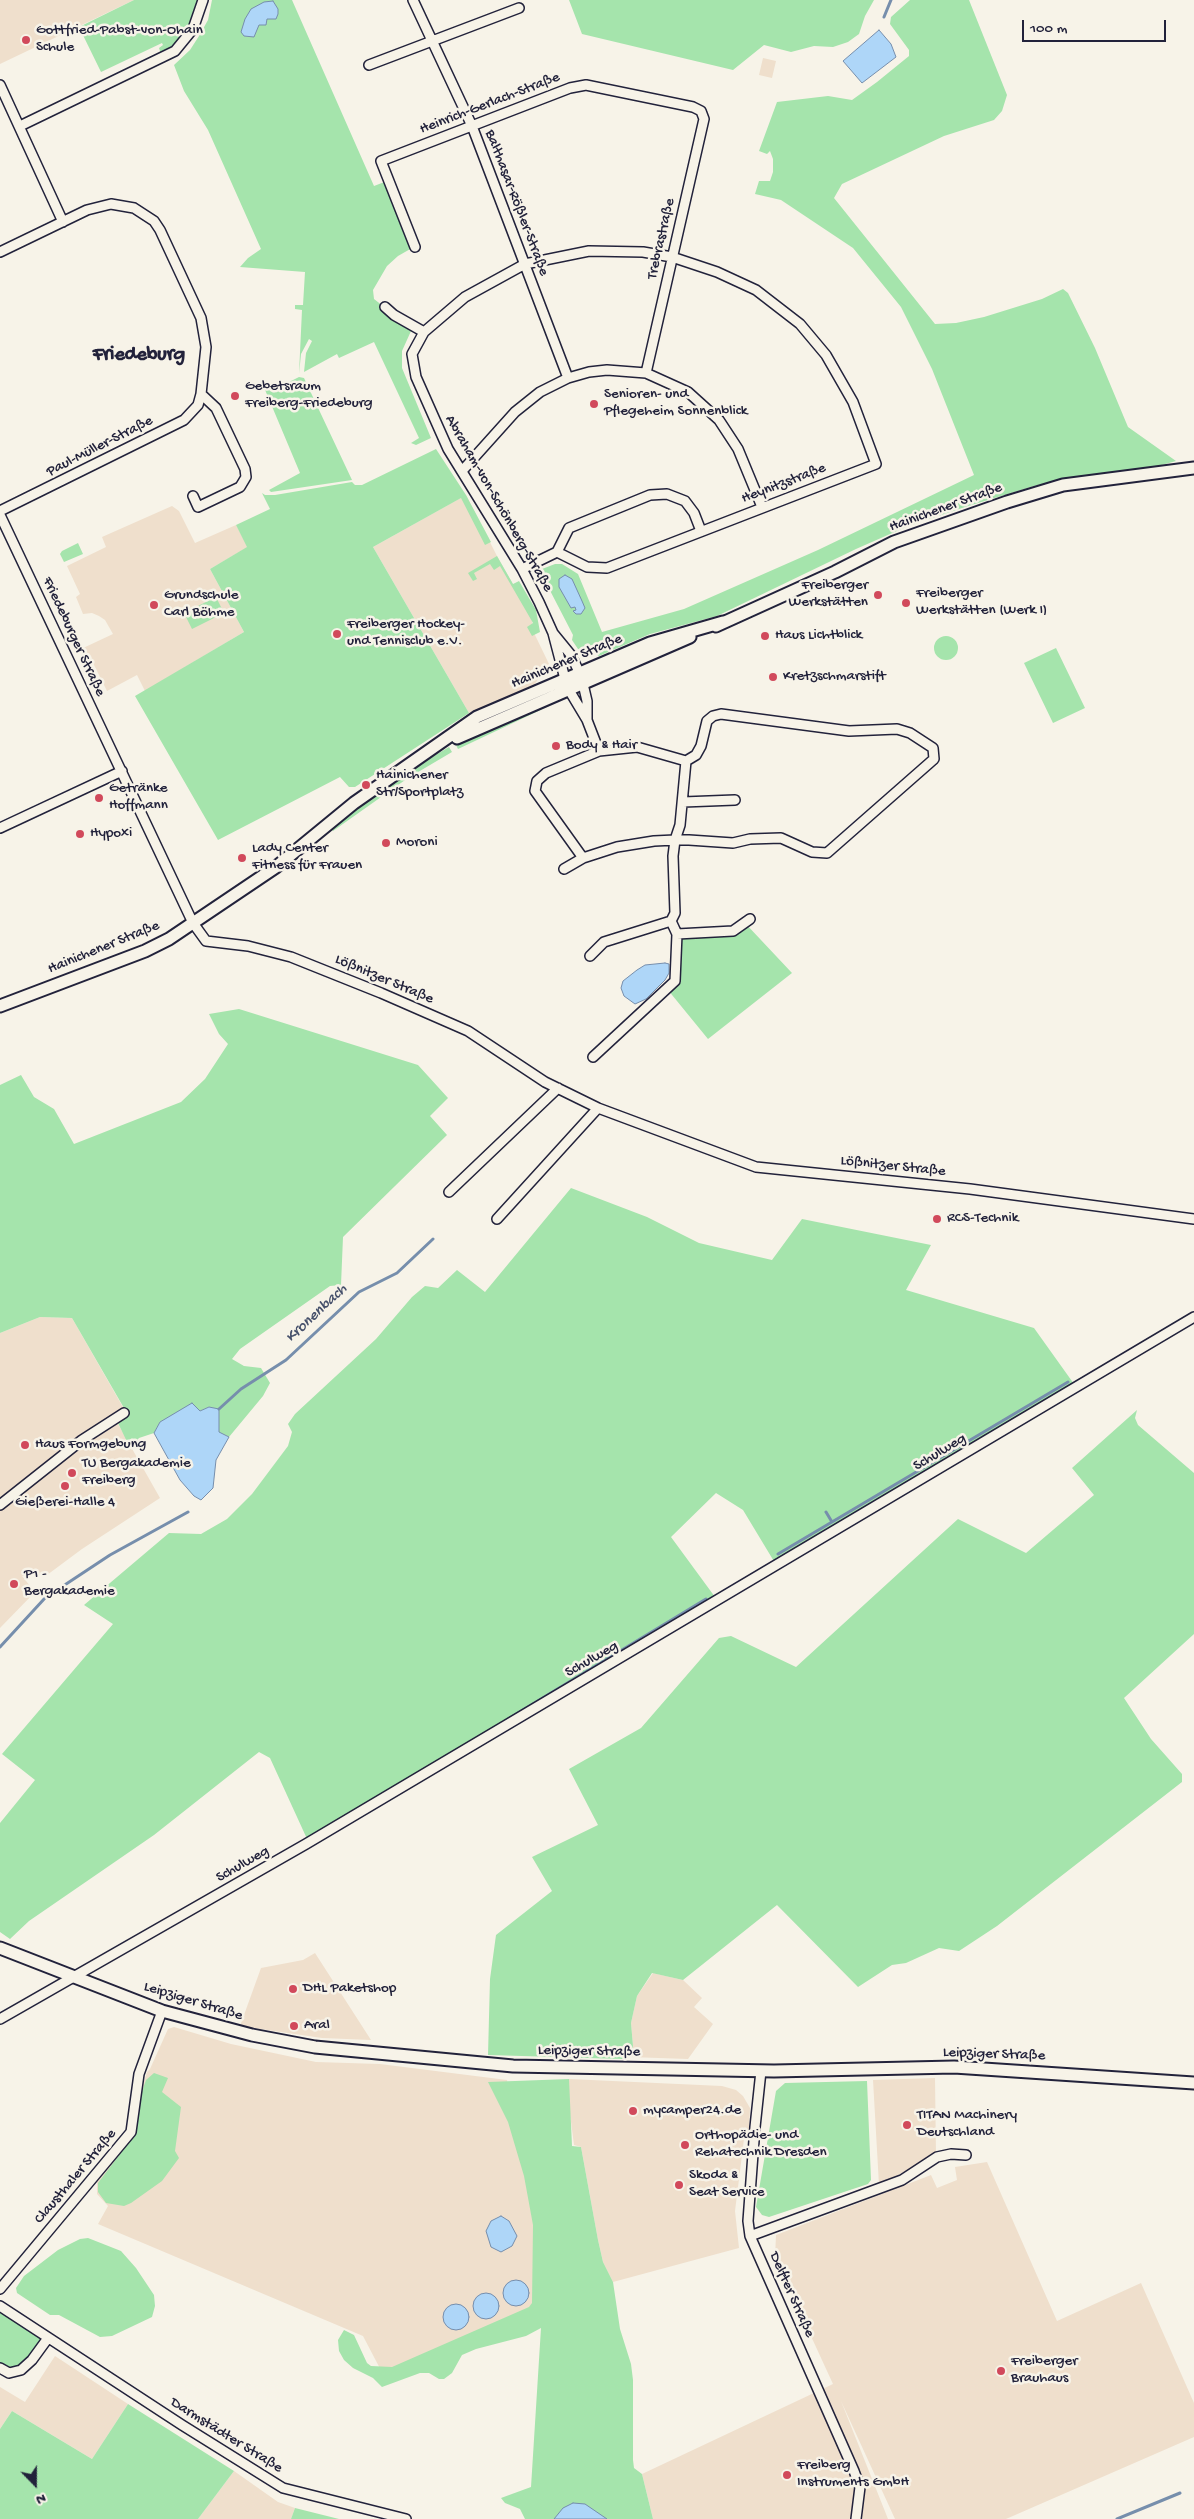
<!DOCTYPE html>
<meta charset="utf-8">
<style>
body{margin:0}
#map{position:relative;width:1194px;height:2519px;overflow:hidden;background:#f7f3e8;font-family:"Gochi Hand",sans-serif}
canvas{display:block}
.north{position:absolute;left:10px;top:2459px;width:50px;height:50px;-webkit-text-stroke:4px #f7f3e8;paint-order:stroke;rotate:158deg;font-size:14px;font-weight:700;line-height:20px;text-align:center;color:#22223b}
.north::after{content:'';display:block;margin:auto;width:18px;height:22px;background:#22223b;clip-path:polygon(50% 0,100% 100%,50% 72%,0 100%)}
.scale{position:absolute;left:1022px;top:20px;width:144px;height:22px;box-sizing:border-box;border:2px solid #22223b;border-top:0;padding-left:6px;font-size:15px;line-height:18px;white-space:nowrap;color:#22223b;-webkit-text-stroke:4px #f7f3e8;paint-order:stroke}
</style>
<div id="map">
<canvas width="1194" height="2519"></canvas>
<div class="north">N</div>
<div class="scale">100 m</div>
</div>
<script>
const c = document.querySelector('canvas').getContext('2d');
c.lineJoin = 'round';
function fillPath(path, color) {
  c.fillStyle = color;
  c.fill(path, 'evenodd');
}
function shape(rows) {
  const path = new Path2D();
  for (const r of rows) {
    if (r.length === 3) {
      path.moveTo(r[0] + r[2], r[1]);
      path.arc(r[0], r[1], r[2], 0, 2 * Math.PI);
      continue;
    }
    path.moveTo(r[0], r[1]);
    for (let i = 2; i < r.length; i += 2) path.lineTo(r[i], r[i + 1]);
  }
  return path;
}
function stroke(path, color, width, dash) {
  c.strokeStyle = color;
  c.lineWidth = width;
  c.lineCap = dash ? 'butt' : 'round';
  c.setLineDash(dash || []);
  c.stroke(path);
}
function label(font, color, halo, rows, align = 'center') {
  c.font = font + ' "Gochi Hand",sans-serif';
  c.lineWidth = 5;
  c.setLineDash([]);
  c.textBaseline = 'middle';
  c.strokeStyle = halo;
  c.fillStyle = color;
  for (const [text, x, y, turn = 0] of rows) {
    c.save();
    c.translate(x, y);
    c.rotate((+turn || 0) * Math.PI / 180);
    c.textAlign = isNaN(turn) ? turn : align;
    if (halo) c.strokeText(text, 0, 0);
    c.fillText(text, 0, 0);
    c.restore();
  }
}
const built = shape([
 [0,0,134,0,0,64],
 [763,58,776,61,772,78,759,75],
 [466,495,497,556,531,616,535,635,549,664,534,685,469,713,373,547],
 [172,506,179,511,195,543,236,525,248,547,210,569,244,632,145,691,137,675,107,691,88,653,84,655,81,649,113,634,105,620,99,616,92,613,83,614,76,597,80,594,67,566,106,547,102,537],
 [40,1317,72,1318,128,1416,118,1424,160,1498,82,1549,47,1575,22,1576,35,1592,0,1628,0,1333],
 [315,1953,371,2040,322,2038,240,2026,261,1968,303,1960],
 [653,1973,683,1980,702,1998,694,2007,713,2024,688,2059,629,2057,633,2046,631,2023,637,1996],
 [174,2027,231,2044,316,2062,380,2064,507,2080,551,2313,386,2380,363,2336,98,2224,108,2206,97,2194,97,2182,132,2136,138,2100,147,2072,150,2069,168,2029],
 [935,2078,936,2155,879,2185,873,2080],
 [569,2079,722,2086,736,2090,743,2096,750,2108,749,2128,744,2139,735,2211,739,2248,613,2282,603,2262,598,2240,581,2147,574,2145,569,2106],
 [987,2162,1057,2321,1141,2283,1194,2403,1194,2437,1006,2519,895,2519,841,2401,888,2519,653,2519,642,2474,833,2384,775,2258,776,2235,931,2175,937,2188,957,2180,955,2167],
 [55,2356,128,2404,92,2459,12,2411,0,2429,0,2387,25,2402],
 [234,2471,278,2502,295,2508,291,2519,198,2519]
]);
const green = shape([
 [134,0,198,0,197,6,187,30,177,44,161,54,159,48,163,45,162,43,101,72,79,27],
 [212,0,292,0,374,186,387,181,412,248,398,256,387,266,373,290,374,299,383,306,386,314,411,331,402,351,402,368,431,438,416,445,411,443,419,438,374,342,339,358,337,354,304,372,306,353,312,341,309,339,301,354,299,374,302,310,295,309,295,305,303,305,305,272,240,267,248,258,261,249,208,130,184,91,174,65,190,50,199,36,208,20],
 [569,0,874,0,865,16,859,34,848,42,833,47,814,46,791,52,764,45,733,70,582,34],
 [910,0,969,0,1007,95,1002,111,994,120,944,136,842,184,834,198,935,324,956,323,984,317,1042,299,1063,289,1068,293,1095,348,1128,427,1176,461,1144,470,1072,477,1034,486,965,507,906,527,856,549,717,616,650,634,599,656,589,651,578,649,572,640,573,635,542,575,542,569,555,564,562,564,578,574,602,632,684,609,818,550,974,475,932,369,901,307,853,248,781,200,755,194,759,181,770,181,773,172,773,159,770,151,767,154,759,151,777,102,828,96,852,100,877,82,909,56,909,50,890,24,891,17],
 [299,377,304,378,352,480,271,492,269,490,300,473,263,385,275,389],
 [436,449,466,495,491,542,485,545,461,498,373,547,469,713,355,787,349,787,340,777,218,840,135,696,244,632,210,569,247,547,236,525,270,509,262,493,265,495,275,495,352,482,355,485,362,485],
 [78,543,83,554,64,562,60,554,62,551],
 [497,556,513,584,519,581,536,610,540,632,532,636,527,627,533,623,500,566,494,570,490,564,474,573,477,579,473,581,468,573],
 [216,597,224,613,192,629,184,613],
 [946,648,12],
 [1056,648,1085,708,1053,723,1024,663],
 [549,704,549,706,458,749,456,745],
 [449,747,452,752,408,778,333,831,330,827,420,764],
 [745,923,792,973,708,1039,668,990,675,981,677,934,733,931],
 [239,1009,418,1065,448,1098,430,1116,447,1135,343,1237,341,1285,330,1286,240,1349,232,1359,244,1366,261,1368,270,1383,263,1396,229,1437,219,1433,219,1425,209,1407,200,1411,195,1408,160,1422,154,1433,139,1438,130,1448,118,1423,128,1415,72,1318,40,1317,0,1333,0,1085,21,1075,34,1097,54,1109,74,1144,181,1102,205,1079,228,1044,219,1034,209,1014],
 [571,1188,647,1217,699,1243,772,1260,802,1219,931,1245,906,1290,1034,1328,1074,1384,775,1563,743,1510,716,1493,671,1537,715,1597,308,1841,270,1758,259,1752,154,1835,29,1921,10,1939,0,1932,0,1823,35,1780,2,1754,113,1624,84,1605,169,1533,201,1534,227,1519,252,1494,288,1446,292,1432,288,1424,295,1414,376,1339,412,1297,425,1286,438,1288,457,1270,485,1292],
 [1137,1410,1135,1418,1138,1425,1194,1473,1194,1634,1124,1698,1151,1739,1182,1774,1182,1782,997,1926,959,1951,939,1948,906,1963,892,1965,858,1987,777,1905,683,1980,652,1973,637,1996,631,2023,633,2046,629,2057,622,2059,488,2055,490,1979,496,1935,552,1891,532,1857,598,1825,569,1769,641,1728,719,1638,731,1636,796,1667,958,1519,1026,1553,1094,1495,1072,1468],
 [154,2073,168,2078,162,2092,181,2107,175,2151,179,2158,162,2181,131,2203,124,2206,106,2203,98,2192,98,2183,136,2133,139,2100,146,2080],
 [569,2079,572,2146,581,2147,598,2240,603,2262,613,2282,620,2329,631,2364,633,2380,633,2460,634,2468,642,2474,653,2519,525,2519,520,2509,505,2503,501,2498,531,2487,541,2328,526,2336,476,2349,462,2355,452,2373,444,2379,439,2379,429,2373,420,2373,382,2387,373,2378,353,2368,344,2360,339,2351,338,2340,344,2330,354,2335,367,2363,371,2366,392,2367,529,2307,532,2303,533,2225,524,2176,508,2122,488,2082],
 [867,2081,871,2180,868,2184,769,2217,762,2215,756,2207,776,2091,785,2083],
 [88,2238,121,2251,136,2268,154,2295,155,2306,152,2317,112,2336,100,2337,59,2315,50,2315,17,2293,16,2288,24,2276,58,2250,80,2239],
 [0,2306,48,2338,21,2370,0,2368],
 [128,2404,234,2471,198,2519,0,2519,0,2429,12,2411,92,2459],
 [295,2508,339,2519,291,2519]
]);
const water = shape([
 [273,1,278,9,278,14,276,19,267,19,266,25,259,25,254,37,244,36,241,32,245,19,251,9,264,2,273,1],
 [879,30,891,44,896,57,862,83,843,61,879,30],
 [565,575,572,579,582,601,585,608,581,614,576,614,573,611,576,610,575,607,571,608,559,587,559,579,565,575],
 [665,963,669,964,669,973,665,980,646,999,635,1004,624,996,621,988,623,981,637,970,645,965,665,963],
 [192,1403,200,1411,209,1407,219,1409,219,1432,229,1437,216,1460,213,1488,201,1500,194,1496,180,1480,154,1433,160,1422,192,1403],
 [501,2216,509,2221,517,2236,512,2246,501,2252,491,2247,486,2231,491,2221,501,2216],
 [516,2293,13],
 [486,2306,13],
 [456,2317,13],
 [573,2503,585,2504,607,2519,554,2519,563,2508,573,2503]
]);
const stream = shape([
 [884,17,891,0],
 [219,1409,241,1389,286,1360,359,1292,397,1273,433,1239],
 [826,1512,832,1522],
 [778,1554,1068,1382],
 [0,1647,45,1598,110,1555,188,1512],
 [508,1719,706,1599],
 [1117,2519,1180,2493]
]);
const minor = shape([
 [413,0,472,126,568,378],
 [369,65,519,8],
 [0,85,63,222],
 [20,126,175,51,193,29,203,0],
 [415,247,381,161,570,88,586,85,693,107,701,111,704,119,646,373],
 [0,252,87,210,111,204,134,208,154,221,160,230,201,318,206,347,201,394,198,405,184,420,0,511],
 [385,307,394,315,424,332],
 [462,471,515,412,540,392,568,378,589,372,607,370,646,373,688,392,719,420,738,449,762,507],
 [193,496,198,507,240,487,246,477,245,469,216,408,201,394],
 [0,515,193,923,206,941,248,946,291,957,381,993,468,1031,545,1082,598,1108,756,1167,970,1189,1194,1219],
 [557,552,569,528,650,495,667,494,685,501,694,513,701,531],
 [522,569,557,552,587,567,607,568,876,464,853,402,826,355,800,324,756,290,717,272,672,257,643,252,589,251,525,264,465,297,424,332,412,354,416,377,448,449,522,569,539,602,553,633,565,679],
 [553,633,571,655,580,674],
 [583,684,587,701,587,719],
 [569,690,587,720,599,751,546,773,537,781,535,791,583,858,617,847,654,841,675,840,689,840,733,843,750,839,781,838,812,852,827,853,934,759,933,748,910,733,897,729,849,731,721,714,713,716,707,721,701,746,696,755,686,761,680,825,675,840,673,856,675,913,671,921,677,934,675,981,593,1057],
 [599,751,637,747,686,761],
 [683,802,735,800],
 [0,828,122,771],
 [564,869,583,858],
 [677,934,733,931,750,919],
 [590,956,604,942,671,921],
 [449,1192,558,1088],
 [497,1219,598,1108],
 [0,1505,82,1440,124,1413],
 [0,2019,306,1844,1194,1317],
 [761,2071,755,2127,748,2221,750,2236,854,2471,860,2487,856,2519],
 [750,2236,902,2180,937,2157,951,2154,966,2155],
 [0,2289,131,2132,139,2074,162,2011],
 [0,2306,182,2425,283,2488,406,2519],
 [0,2368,9,2373,21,2370,32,2360,48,2338]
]);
const major = shape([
 [716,626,835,572,894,542,1007,502,1063,485,1194,468],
 [457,738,690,637],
 [0,1006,145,951,169,939,276,867,354,803,477,717,650,643,723,622],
 [0,1948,162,2011,252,2035,315,2047,513,2066,774,2071,954,2067,1194,2083]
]);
const markers = [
 [26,40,5,"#d1495b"],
 [235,396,5,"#d1495b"],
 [594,404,5,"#d1495b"],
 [878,595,5,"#d1495b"],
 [906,603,5,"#d1495b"],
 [154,605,5,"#d1495b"],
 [337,634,5,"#d1495b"],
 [765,636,5,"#d1495b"],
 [773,677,5,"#d1495b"],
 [556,746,5,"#d1495b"],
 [366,785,5,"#d1495b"],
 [99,798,5,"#d1495b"],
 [80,834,5,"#d1495b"],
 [386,843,5,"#d1495b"],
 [242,858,5,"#d1495b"],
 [937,1219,5,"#d1495b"],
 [25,1445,5,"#d1495b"],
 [72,1473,5,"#d1495b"],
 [65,1486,5,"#d1495b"],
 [14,1584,5,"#d1495b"],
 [293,1989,5,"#d1495b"],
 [294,2026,5,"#d1495b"],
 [633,2111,5,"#d1495b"],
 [907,2125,5,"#d1495b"],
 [685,2145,5,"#d1495b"],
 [679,2185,5,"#d1495b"],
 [1001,2371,5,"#d1495b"],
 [787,2475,5,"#d1495b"]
];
const poiNames = [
 ["Gottfried-Pabst-von-Ohain",36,31],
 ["Schule",36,48],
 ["Gebetsraum",245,387],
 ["Freiberg-Friedeburg",245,404],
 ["Senioren- und",604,395],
 ["Pflegeheim Sonnenblick",604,412],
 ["Freiberger",868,586,"right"],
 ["Werkstätten",868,603,"right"],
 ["Freiberger",916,594],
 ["Werkstätten (Werk I)",916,611],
 ["Grundschule",164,596],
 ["Carl Böhme",164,613],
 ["Freiberger Hockey-",347,625],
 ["und Tennisclub e.V.",347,642],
 ["Haus Lichtblick",775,636],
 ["Kretzschmarstift",783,677],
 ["Body & Hair",566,746],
 ["Hainichener",376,776],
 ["Str/Sportplatz",376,793],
 ["Getränke",109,789],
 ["Hoffmann",109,806],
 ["Hypoxi",90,834],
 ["Moroni",396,843],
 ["Lady Center",252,849],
 ["Fitness für Frauen",252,866],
 ["RCS-Technik",947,1219],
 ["Haus Formgebung",35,1445],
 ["TU Bergakademie",82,1464],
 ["Freiberg",82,1481],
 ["Gießerei-Halle 4",65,1503,"center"],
 ["P1 -",24,1575],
 ["Bergakademie",24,1592],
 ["DHL Paketshop",303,1989],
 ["Aral",304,2026],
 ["mycamper24.de",643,2111],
 ["TITAN Machinery",917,2116],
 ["Deutschland",917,2133],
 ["Orthopädie- und",695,2136],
 ["Rehatechnik Dresden",695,2153],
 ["Skoda &",689,2176],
 ["Seat Service",689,2193],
 ["Freiberger",1011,2362],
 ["Brauhaus",1011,2379],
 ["Freiberg",797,2466],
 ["Instruments GmbH",797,2483]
];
const streetNames = [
 ["Heinrich-Gerlach-Straße",490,104,-21],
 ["Balthasar-Rößler-Straße",516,203,69],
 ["Trebrastraße",662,239,-77],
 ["Paul-Müller-Straße",100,447,-27],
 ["Heynitzstraße",784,484,-21],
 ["Abraham-von-Schönberg-Straße",498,504,60],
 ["Hainichener Straße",946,508,-20],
 ["Friedeburger Straße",73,637,65],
 ["Hainichener Straße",567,662,-23],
 ["Hainichener Straße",104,948,-22],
 ["Lößnitzer Straße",384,980,23],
 ["Lößnitzer Straße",893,1167,6],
 ["Schulweg",940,1453,-31],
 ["Schulweg",592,1660,-30],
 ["Schulweg",243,1865,-30],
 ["Leipziger Straße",193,2002,17],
 ["Leipziger Straße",589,2052,1],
 ["Leipziger Straße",994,2055,2],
 ["Clausthaler Straße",76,2177,-50],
 ["Delfter Straße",791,2295,66],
 ["Darmstädter Straße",226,2436,32]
];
const waterNames = [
 ["Kronenbach",317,1314,-43]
];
const districtNames = [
 ["Friedeburg",139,356]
];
fillPath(built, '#efdfcc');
fillPath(green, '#a5e4ac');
fillPath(water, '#aed6f8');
stroke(water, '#768eac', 1);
stroke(stream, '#768eac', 3);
stroke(minor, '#22223b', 12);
stroke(major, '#22223b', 15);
stroke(minor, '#f7f3e8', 9);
stroke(major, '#f7f3e8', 11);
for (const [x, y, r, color] of markers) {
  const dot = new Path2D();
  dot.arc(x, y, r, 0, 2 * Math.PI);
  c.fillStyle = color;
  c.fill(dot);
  stroke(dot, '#f7f3e8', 2);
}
label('15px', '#22223b', '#f7f3e8', poiNames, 'left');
label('15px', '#22223b', '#f7f3e8', streetNames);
label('italic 16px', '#454f6a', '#f7f3e8', waterNames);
label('bold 20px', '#22223b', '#f7f3e8', districtNames);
</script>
